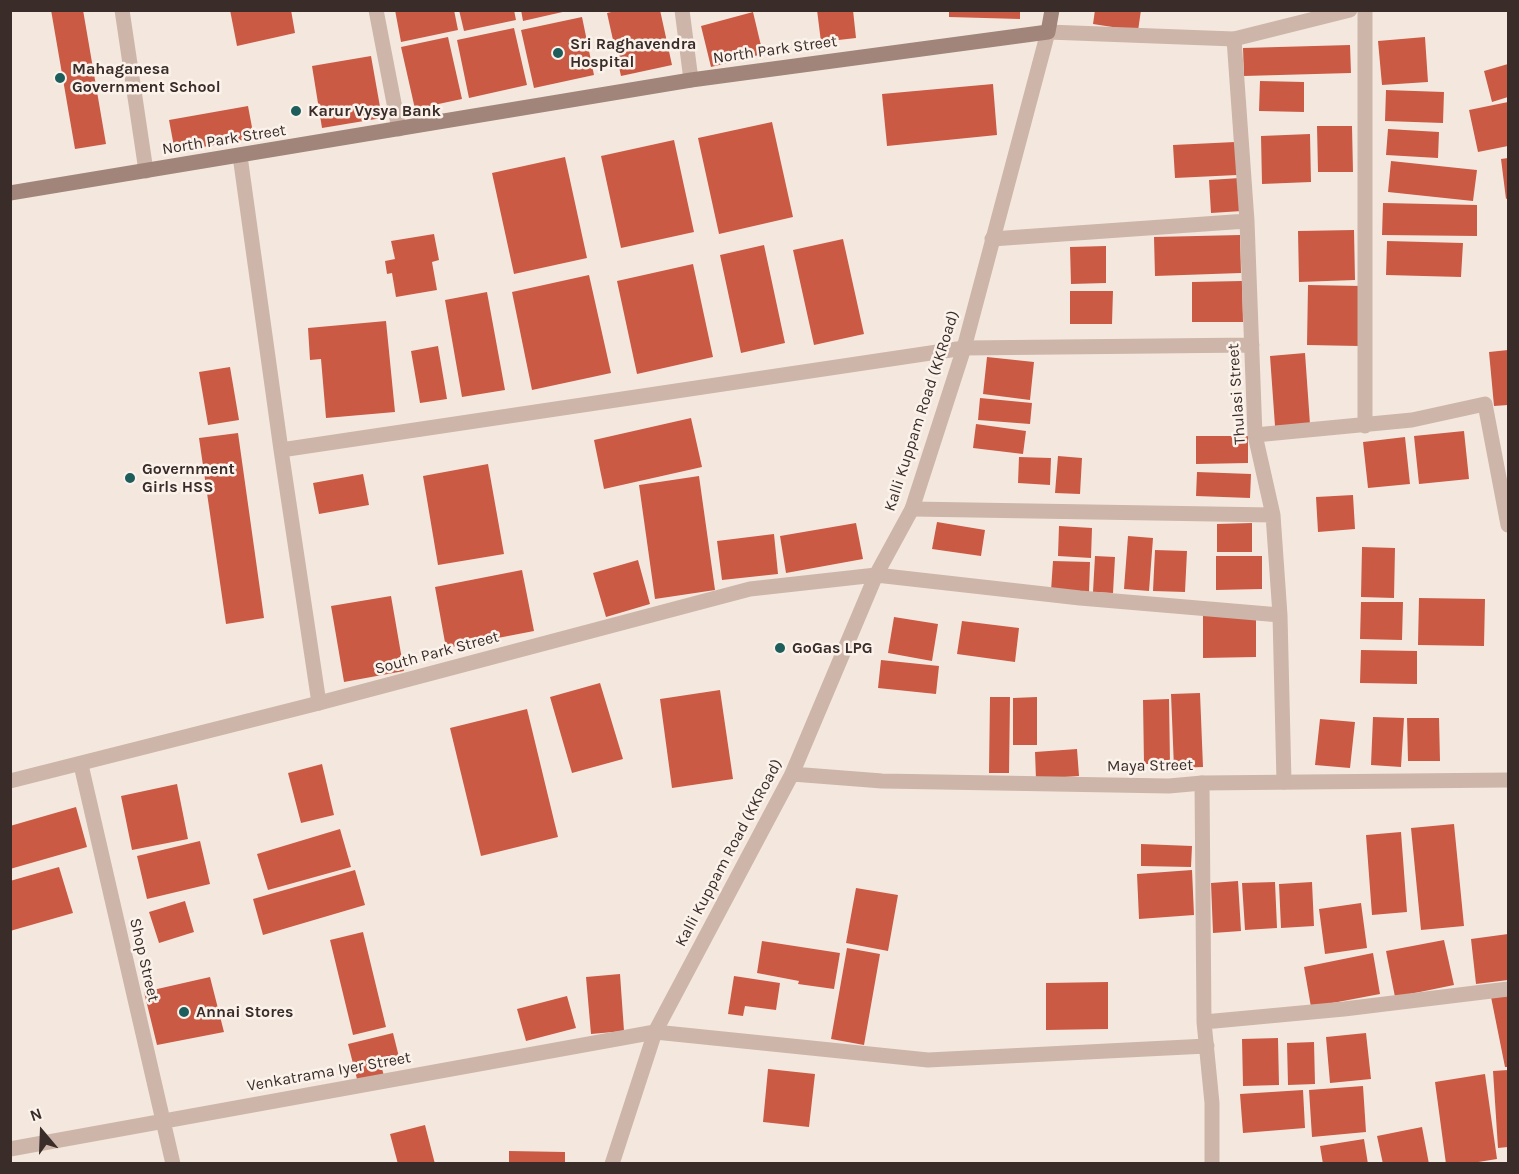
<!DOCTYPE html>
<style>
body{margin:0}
#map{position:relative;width:1519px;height:1174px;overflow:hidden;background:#f4e8de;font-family:Karla,sans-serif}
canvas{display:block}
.frame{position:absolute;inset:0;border:12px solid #3a2d29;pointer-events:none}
.north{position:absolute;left:12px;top:1102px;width:60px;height:60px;-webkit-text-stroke:4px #fbf2eb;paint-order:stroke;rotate:341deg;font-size:16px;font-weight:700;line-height:24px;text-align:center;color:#3a2d29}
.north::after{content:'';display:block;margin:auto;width:21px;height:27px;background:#3a2d29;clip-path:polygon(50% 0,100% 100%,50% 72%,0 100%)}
</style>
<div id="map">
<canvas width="1519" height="1174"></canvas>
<div class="frame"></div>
<div class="north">N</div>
</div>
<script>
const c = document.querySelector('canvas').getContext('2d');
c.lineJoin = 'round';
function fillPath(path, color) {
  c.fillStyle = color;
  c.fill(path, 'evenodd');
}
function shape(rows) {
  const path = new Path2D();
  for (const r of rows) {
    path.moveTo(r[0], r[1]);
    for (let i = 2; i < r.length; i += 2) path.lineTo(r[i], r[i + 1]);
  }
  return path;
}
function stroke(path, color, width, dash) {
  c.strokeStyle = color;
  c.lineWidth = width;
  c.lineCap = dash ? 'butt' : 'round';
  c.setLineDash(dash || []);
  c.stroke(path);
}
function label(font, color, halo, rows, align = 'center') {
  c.font = font + ' Karla,sans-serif';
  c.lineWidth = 5;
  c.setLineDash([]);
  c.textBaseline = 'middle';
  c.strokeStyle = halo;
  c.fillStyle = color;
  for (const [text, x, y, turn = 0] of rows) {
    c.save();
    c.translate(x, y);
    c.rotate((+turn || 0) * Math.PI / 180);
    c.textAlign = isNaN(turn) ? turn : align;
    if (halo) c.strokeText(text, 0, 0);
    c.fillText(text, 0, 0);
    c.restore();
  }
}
const building = shape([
 [51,10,83,10,106,144,75,149],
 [230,10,291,10,295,33,237,46],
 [395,10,454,10,458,30,401,42],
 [459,10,514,10,516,20,464,31],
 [521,10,567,10,567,11,523,21],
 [620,10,660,10,672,65,621,76,607,13],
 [817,10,853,10,856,38,821,42],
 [949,10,1020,10,1020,19,949,17],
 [1095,10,1141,10,1138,31,1093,24],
 [753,12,763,54,711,67,701,26],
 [582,17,594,75,534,88,521,30],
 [514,28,527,85,469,98,457,40],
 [448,37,462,99,415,109,401,47],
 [1425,37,1428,82,1382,85,1378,41],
 [1350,45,1351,73,1244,76,1243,48],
 [371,56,382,118,322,128,312,66],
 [1508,64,1508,97,1492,102,1484,71],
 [1260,81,1304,82,1304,112,1259,111],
 [993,84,997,135,887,146,882,94],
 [1386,90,1444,92,1443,123,1385,121],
 [1508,102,1508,146,1478,152,1469,110],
 [248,106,254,138,175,152,169,120],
 [772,122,793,217,719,234,698,138],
 [1317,126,1352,126,1353,172,1318,172],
 [1388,129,1439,132,1438,158,1386,155],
 [1310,134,1311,182,1262,184,1261,136],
 [674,140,694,232,621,248,601,156],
 [1235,142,1237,175,1175,178,1173,145],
 [565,157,587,258,514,274,492,173],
 [1508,158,1508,198,1506,199,1501,159],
 [1391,161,1477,170,1473,201,1388,192],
 [1240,178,1242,211,1211,213,1209,180],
 [1383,203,1477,205,1477,236,1382,235],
 [1354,230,1355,280,1299,282,1298,231],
 [434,234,439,260,432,262,437,290,396,297,392,273,387,274,385,261,395,259,391,241],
 [1240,235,1241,273,1155,276,1154,237],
 [843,239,864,334,814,345,793,250],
 [1387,241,1463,243,1461,277,1386,275],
 [764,245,785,343,741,353,720,255],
 [1106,246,1106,283,1071,284,1070,247],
 [693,264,713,357,637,374,617,281],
 [589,275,611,373,532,390,512,292],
 [1242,281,1243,322,1192,322,1192,282],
 [1308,285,1361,286,1359,346,1307,345],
 [1070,291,1113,291,1112,324,1070,324],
 [487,292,505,390,462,397,445,300],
 [386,321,395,412,326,418,321,359,310,360,308,328],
 [438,346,447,399,420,403,411,351],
 [1508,350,1508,405,1494,406,1489,352],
 [1305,353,1310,424,1275,426,1270,356],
 [987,357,1034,362,1030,400,983,394],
 [230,367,239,420,208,425,199,372],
 [980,398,1032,403,1030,424,978,420],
 [691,418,702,467,604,489,594,440],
 [976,424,1026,431,1023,454,973,448],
 [1464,431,1469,479,1419,484,1414,436],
 [238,433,264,618,226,624,199,438],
 [1196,436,1248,436,1248,463,1196,464],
 [1405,437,1410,484,1368,488,1363,442],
 [1058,456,1082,458,1080,494,1055,493],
 [1019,457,1051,458,1050,485,1018,483],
 [488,464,504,554,438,565,423,476],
 [1197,472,1251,474,1250,498,1196,496],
 [363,474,369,505,319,514,313,483],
 [699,476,715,590,655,599,639,485],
 [1353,495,1355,529,1318,532,1316,497],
 [937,522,985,530,981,556,932,549],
 [856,523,863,559,786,573,780,536],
 [1252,523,1252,552,1217,552,1217,524],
 [1059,526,1092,528,1091,558,1058,556],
 [774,534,778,574,722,580,717,541],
 [1128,536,1153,538,1149,591,1124,589],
 [1362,547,1395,548,1394,598,1361,597],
 [1155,550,1187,551,1185,592,1153,591],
 [1095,556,1115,557,1113,593,1093,592],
 [1216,556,1262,556,1262,589,1216,590],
 [638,560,650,604,606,617,593,573],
 [1053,561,1090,562,1089,592,1051,591],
 [522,570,534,631,446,648,435,587],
 [391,596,404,671,344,682,331,606],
 [1419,598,1485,599,1484,646,1418,645],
 [1361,602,1403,602,1402,640,1360,639],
 [1203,616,1256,616,1256,657,1203,658],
 [894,617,938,624,932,661,888,653],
 [962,621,1019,628,1015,662,957,654],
 [1361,650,1417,651,1417,684,1360,683],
 [881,660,939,666,936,694,878,688],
 [600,683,623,759,572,773,550,697],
 [720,690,733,779,672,788,660,699],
 [1200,693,1203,767,1174,768,1171,694],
 [990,697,1010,697,1009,773,989,773],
 [1037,697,1037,745,1013,745,1013,698],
 [1169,699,1170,764,1144,764,1143,700],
 [527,709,558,837,481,856,450,728],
 [1373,717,1404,718,1401,767,1371,765],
 [1407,718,1439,718,1440,761,1408,761],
 [1320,719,1355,722,1350,768,1315,765],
 [1077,749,1079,776,1036,779,1035,752],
 [322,764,334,815,301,823,288,773],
 [177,784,188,839,132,850,121,796],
 [76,807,87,847,10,869,10,826],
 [1454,824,1464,926,1421,930,1411,828],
 [340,829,351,867,268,890,257,854],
 [1401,832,1407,912,1372,915,1366,835],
 [200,841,210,884,147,899,137,856],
 [1141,844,1192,846,1191,867,1141,866],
 [59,867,73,913,10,931,10,881],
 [355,870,365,905,263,935,253,899],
 [1192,870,1194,915,1139,919,1137,874],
 [1238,881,1241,931,1213,933,1211,883],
 [1275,882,1277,928,1245,930,1242,883],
 [1312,882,1314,926,1281,928,1279,884],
 [856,888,898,895,888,951,846,943],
 [185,901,194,932,159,943,149,912],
 [1361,903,1367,948,1325,954,1319,909],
 [363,932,386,1027,353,1035,330,940],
 [1508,934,1508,980,1476,984,1471,939],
 [1444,940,1454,985,1395,997,1386,951],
 [762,941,840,953,834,989,798,984,799,981,757,973],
 [847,948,880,954,864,1045,831,1039],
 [1373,953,1380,994,1311,1007,1304,967],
 [620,974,624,1031,591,1034,586,977],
 [734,976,780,983,776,1010,745,1006,743,1016,728,1014],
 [210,977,224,1032,157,1045,144,992],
 [1108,982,1108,1029,1046,1030,1046,983],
 [1508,994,1508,1067,1505,1067,1491,997],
 [567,996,576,1028,526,1041,517,1009],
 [393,1033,400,1061,381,1065,384,1076,358,1083,348,1044],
 [1366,1033,1371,1079,1330,1083,1326,1037],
 [1278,1038,1279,1085,1243,1086,1242,1039],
 [1314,1042,1315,1084,1288,1085,1287,1043],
 [768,1069,815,1074,809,1127,763,1122],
 [1508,1070,1508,1147,1498,1148,1493,1071],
 [1485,1074,1497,1159,1466,1164,1446,1164,1435,1082],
 [1363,1086,1366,1132,1312,1137,1309,1090],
 [1303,1090,1305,1128,1243,1133,1240,1094],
 [425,1125,435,1164,398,1164,390,1134],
 [1422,1127,1429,1164,1383,1164,1377,1136],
 [1364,1139,1368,1164,1323,1164,1320,1146],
 [509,1151,565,1152,565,1164,509,1164]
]);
const minor = shape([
 [376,10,399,129],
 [682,10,691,80],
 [1365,10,1365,426],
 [1234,39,1247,221,1255,435,1273,515,1280,615,1284,782],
 [240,156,281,450,319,703],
 [992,239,1247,221],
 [1255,435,1412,420,1485,404,1508,525],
 [281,450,964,348,1252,345],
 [912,509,1273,515],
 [876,575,1080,598,1280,615],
 [81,765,173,1164],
 [1202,783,1204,1022,1212,1103,1212,1164],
 [1204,1022,1344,1009,1508,989],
 [10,1149,655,1032,928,1060,1207,1046]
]);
const tertiary = shape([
 [122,10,146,171],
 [792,774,882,781,1169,786,1202,783,1508,780],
 [10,781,319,703,750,589,876,575],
 [612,1164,655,1032,792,774,876,575,912,509,964,348,1048,32,1234,39,1350,10]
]);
const secondary = shape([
 [10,193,691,80,1048,32,1052,10]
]);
const markers = [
 [558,53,6,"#1d5d5c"],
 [60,78,6,"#1d5d5c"],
 [296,111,6,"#1d5d5c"],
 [130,478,6,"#1d5d5c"],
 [780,648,6,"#1d5d5c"],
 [184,1012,6,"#1d5d5c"]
];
const poiNames = [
 ["Sri Raghavendra",570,44],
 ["Hospital",570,62],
 ["Mahaganesa",72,69],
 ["Government School",72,87],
 ["Karur Vysya Bank",308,111],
 ["Government",142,469],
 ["Girls HSS",142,487],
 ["GoGas LPG",792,648],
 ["Annai Stores",196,1012]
];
const streetNames = [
 ["North Park Street",775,50,-8],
 ["North Park Street",224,140,-9],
 ["Thulasi Street",1237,394,-94],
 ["Kalli Kuppam Road (KKRoad)",922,411,-72],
 ["South Park Street",437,653,-15],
 ["Maya Street",1150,766,-1],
 ["Kalli Kuppam Road (KKRoad)",729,853,-62],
 ["Shop Street",144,960,77],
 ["Venkatrama Iyer Street",329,1072,-10]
];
fillPath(building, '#cb5a45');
stroke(minor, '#cdb6a9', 15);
stroke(tertiary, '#cdb6a9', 15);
stroke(secondary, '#a1857a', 15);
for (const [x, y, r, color] of markers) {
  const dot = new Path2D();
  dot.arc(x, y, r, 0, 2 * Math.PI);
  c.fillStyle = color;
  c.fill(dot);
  stroke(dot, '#fbf2eb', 2);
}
label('bold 16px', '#3a2d29', '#fbf2eb', poiNames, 'left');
label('16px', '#3a2d29', '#fbf2eb', streetNames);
</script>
